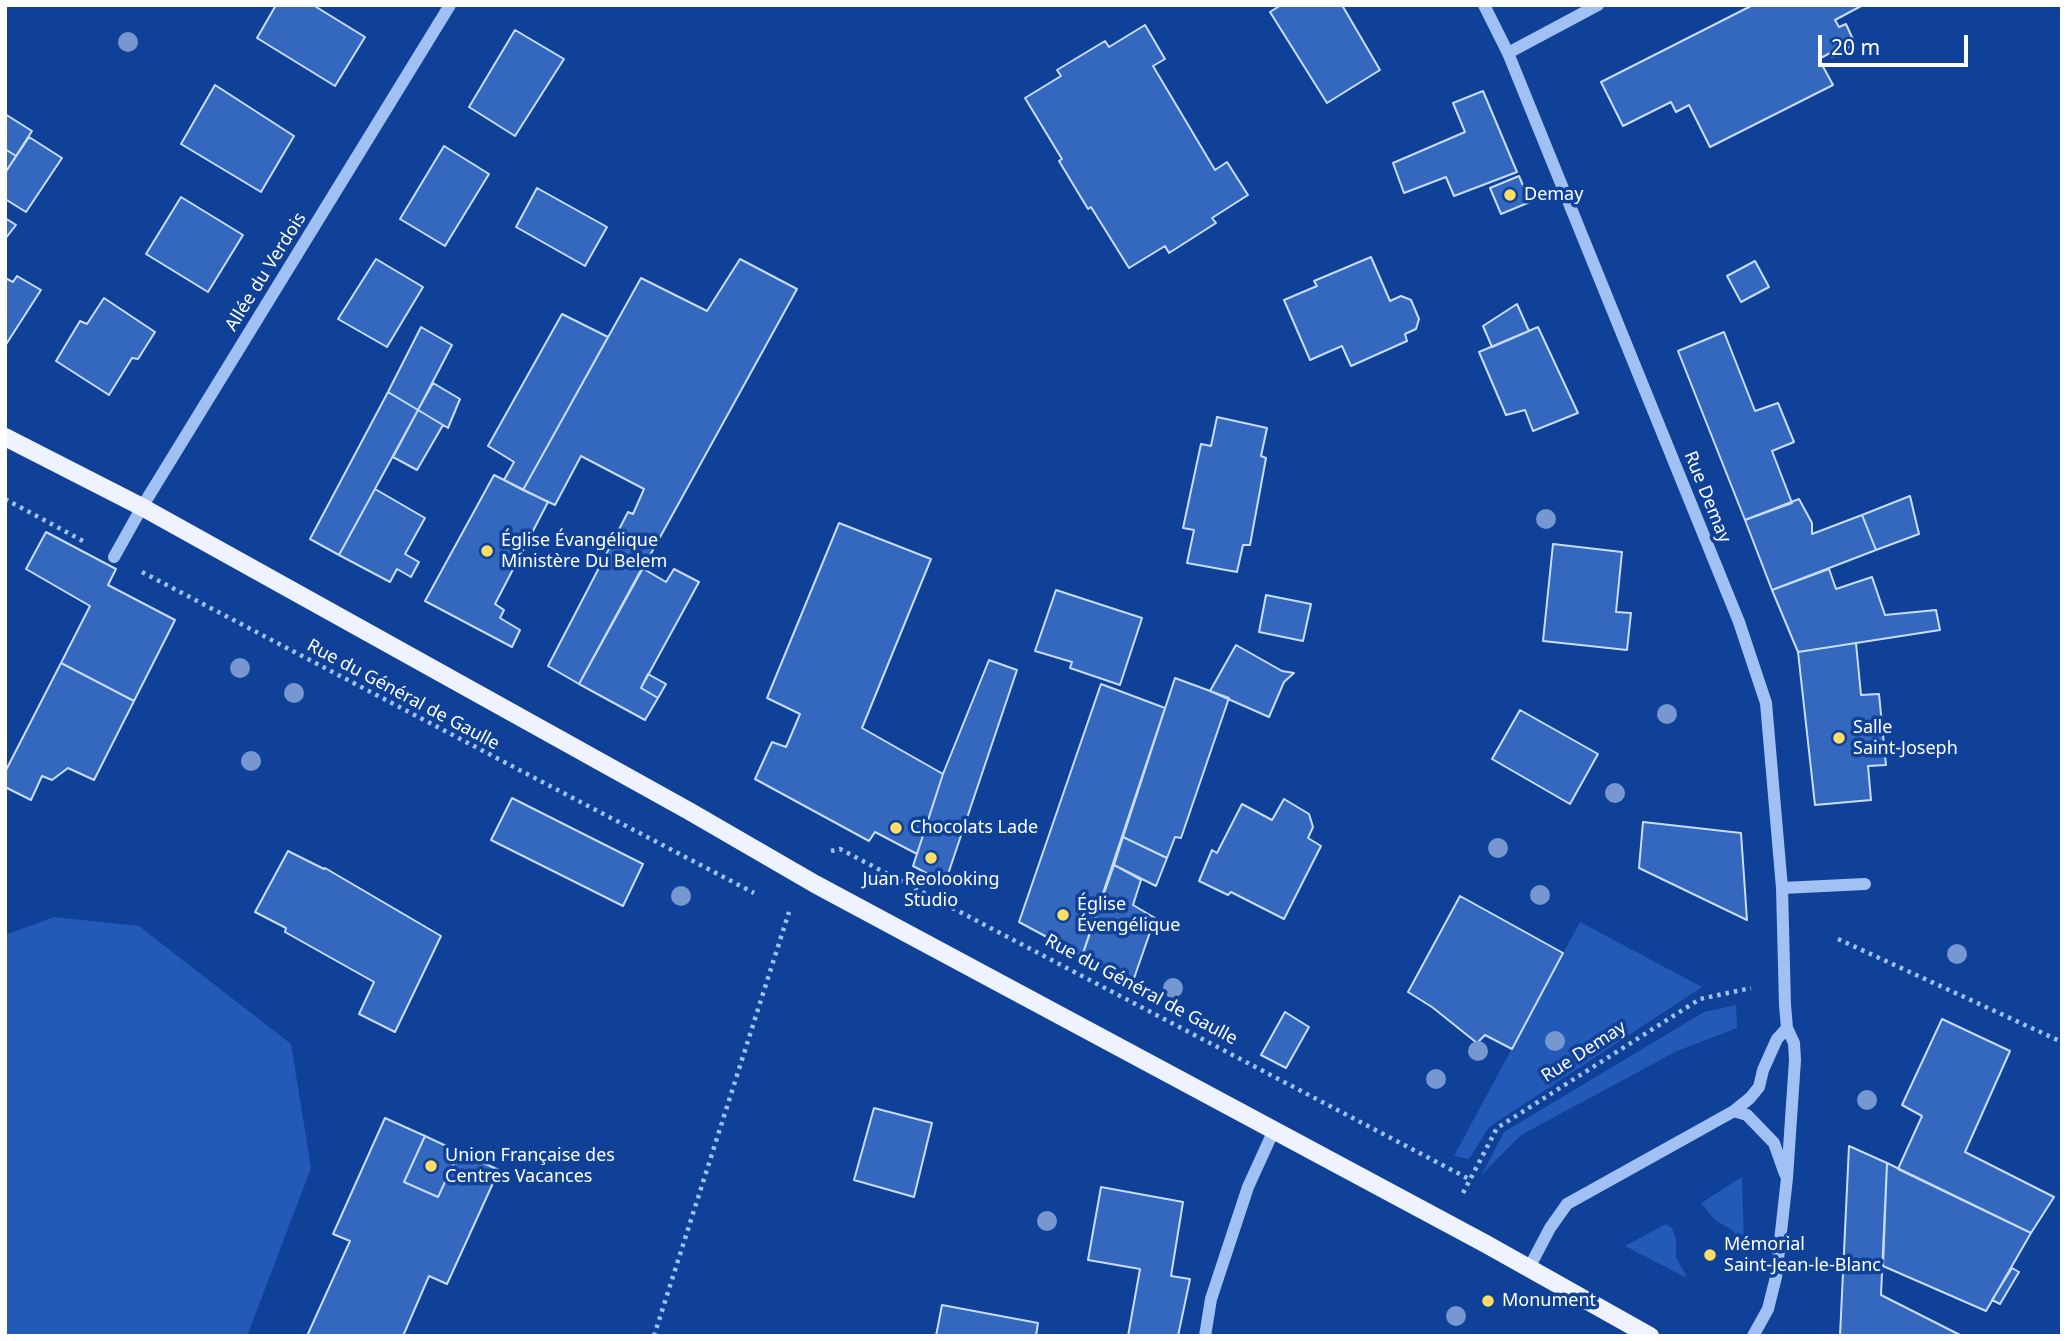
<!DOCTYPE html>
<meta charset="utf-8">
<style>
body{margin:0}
#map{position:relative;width:2067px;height:1341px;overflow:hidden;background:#104198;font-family:"Noto Sans",sans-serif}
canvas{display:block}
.frame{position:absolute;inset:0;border:7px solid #fff;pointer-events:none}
.scale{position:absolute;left:1818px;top:35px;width:150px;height:32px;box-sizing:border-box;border:4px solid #fff;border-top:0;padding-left:9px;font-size:21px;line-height:24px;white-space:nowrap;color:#fff;-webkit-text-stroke:5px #104198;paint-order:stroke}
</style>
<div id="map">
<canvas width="2067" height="1341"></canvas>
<div class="frame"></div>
<div class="scale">20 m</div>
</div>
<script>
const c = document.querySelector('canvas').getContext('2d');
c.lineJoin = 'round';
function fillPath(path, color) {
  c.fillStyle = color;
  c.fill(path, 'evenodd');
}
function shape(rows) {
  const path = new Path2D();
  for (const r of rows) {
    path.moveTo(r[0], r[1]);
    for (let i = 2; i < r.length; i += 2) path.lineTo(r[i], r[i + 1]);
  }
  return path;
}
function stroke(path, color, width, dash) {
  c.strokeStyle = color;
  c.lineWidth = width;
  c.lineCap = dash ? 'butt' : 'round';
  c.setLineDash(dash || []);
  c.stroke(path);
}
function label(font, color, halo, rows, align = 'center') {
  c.font = font + ' "Noto Sans",sans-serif';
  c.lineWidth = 7;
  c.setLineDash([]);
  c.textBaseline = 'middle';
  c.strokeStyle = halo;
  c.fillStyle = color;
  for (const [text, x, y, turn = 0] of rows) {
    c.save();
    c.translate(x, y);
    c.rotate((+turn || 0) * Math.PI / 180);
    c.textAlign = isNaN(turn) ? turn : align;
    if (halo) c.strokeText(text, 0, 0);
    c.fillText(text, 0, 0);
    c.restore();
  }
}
const green = shape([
 [54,917,139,926,291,1044,311,1168,247,1336,5,1336,5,935],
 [1580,922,1702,987,1489,1127,1469,1159,1454,1156],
 [1736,1005,1737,1028,1677,1051,1521,1135,1482,1174,1504,1132,1704,1012],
 [1742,1177,1744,1248,1732,1230,1715,1220,1701,1203],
 [1666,1224,1672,1228,1676,1239,1676,1257,1687,1278,1625,1246]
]);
const building = shape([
 [276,5,313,5,365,37,335,86,257,38,276,5],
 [1281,5,1342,5,1380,70,1327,103,1270,12,1281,5],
 [1753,5,1863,5,1835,20,1839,27,1846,24,1855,44,1832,57,1830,53,1819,59,1833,85,1710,147,1689,105,1676,112,1671,102,1623,126,1601,82,1753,5],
 [1145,25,1165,59,1153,66,1215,170,1227,162,1248,195,1212,218,1216,223,1169,253,1165,246,1129,268,1091,207,1088,209,1059,161,1062,159,1025,98,1061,76,1057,70,1105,41,1109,47,1145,25],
 [515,30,564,59,515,136,469,107,515,30],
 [215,85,294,136,261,192,181,144,215,85],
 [1483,91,1517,172,1454,196,1446,177,1404,193,1393,163,1465,132,1453,103,1483,91],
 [5,114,32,131,16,156,5,149,5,114],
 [29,137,62,158,26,212,5,199,5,173,29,137],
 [444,146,489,174,445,246,400,219,444,146],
 [5,149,16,156,5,173,5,149],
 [1519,176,1530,202,1501,214,1490,188,1519,176],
 [537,188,607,227,585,266,516,227,537,188],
 [181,197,243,235,208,292,146,254,181,197],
 [5,218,16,225,5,239,5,218],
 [1371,257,1390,301,1401,296,1411,300,1419,319,1416,329,1405,334,1407,341,1351,366,1342,346,1310,360,1284,300,1317,286,1314,281,1371,257],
 [376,259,423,287,387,347,338,319,376,259],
 [740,259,797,289,579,684,548,666,628,512,633,514,644,489,581,456,555,505,523,490,641,278,707,311,740,259],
 [1755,261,1769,287,1741,302,1727,276,1755,261],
 [17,276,41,290,5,346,5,278,13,282,17,276],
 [104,298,155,332,138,359,132,358,109,395,56,361,80,321,87,324,104,298],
 [1517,304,1529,331,1492,347,1483,326,1517,304],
 [562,314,608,337,523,490,504,480,514,462,488,446,562,314],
 [421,327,452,345,418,410,388,392,421,327],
 [1538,327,1578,413,1533,431,1525,410,1506,415,1479,352,1538,327],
 [1724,332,1755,411,1778,403,1794,442,1772,451,1792,503,1745,520,1678,351,1724,332],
 [433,383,460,399,448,428,418,410,433,383],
 [388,392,418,410,339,555,310,539,388,392],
 [418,410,443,425,417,470,393,457,418,410],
 [1217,417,1267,428,1261,456,1266,458,1250,545,1243,545,1237,572,1187,563,1194,530,1183,528,1201,444,1211,446,1217,417],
 [494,475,548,502,495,604,504,610,500,618,520,630,512,647,425,601,494,475],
 [375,489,425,518,405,554,419,562,411,577,397,569,390,582,339,555,375,489],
 [1910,496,1919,534,1876,550,1862,515,1910,496],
 [1799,499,1812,523,1812,534,1862,515,1876,550,1772,590,1745,520,1799,499],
 [839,523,931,559,862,728,943,774,917,854,875,832,869,841,755,779,772,742,786,747,800,714,767,698,839,523],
 [46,532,116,569,108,585,175,620,134,701,61,663,90,606,26,569,46,532],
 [1553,544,1622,552,1616,612,1631,613,1627,650,1543,641,1553,544],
 [642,568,666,582,674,569,699,582,641,688,658,698,645,720,579,684,642,568],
 [1829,569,1836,589,1872,577,1885,615,1936,610,1940,630,1798,652,1772,590,1829,569],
 [1056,590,1142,618,1120,685,1070,668,1072,662,1035,651,1056,590],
 [1266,595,1311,604,1303,641,1259,632,1266,595],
 [1856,643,1861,695,1879,694,1886,765,1868,766,1871,800,1815,805,1798,652,1856,643],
 [1236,645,1282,671,1294,673,1284,682,1269,717,1210,691,1236,645],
 [989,660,1017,670,945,883,913,866,943,774,989,660],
 [61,663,134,701,94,780,68,768,52,780,42,776,31,800,5,787,5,772,61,663],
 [648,674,666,684,658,698,641,688,648,674],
 [1175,678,1229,698,1181,838,1175,837,1167,858,1123,837,1175,678],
 [1101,684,1165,708,1082,956,1019,922,1101,684],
 [1520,710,1598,754,1570,804,1492,759,1520,710],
 [512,798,643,864,623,906,491,840,512,798],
 [1284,799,1309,814,1313,827,1308,838,1321,846,1284,919,1231,892,1228,895,1199,881,1212,850,1217,853,1242,804,1272,820,1284,799],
 [1643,822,1741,833,1747,920,1639,868,1643,822],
 [1123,837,1167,858,1156,886,1114,865,1123,837],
 [288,851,324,869,325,868,441,936,395,1032,359,1014,374,982,285,932,286,928,255,912,288,851],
 [1114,865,1141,880,1133,905,1155,918,1132,984,1082,956,1114,865],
 [1460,896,1563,953,1512,1049,1485,1035,1477,1043,1432,1007,1408,992,1460,896],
 [1285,1012,1309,1027,1286,1068,1261,1055,1285,1012],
 [1942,1019,2010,1051,1965,1152,2054,1197,2031,1233,1898,1169,1922,1116,1902,1105,1942,1019],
 [874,1108,932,1123,914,1197,854,1180,874,1108],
 [385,1118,425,1136,404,1182,438,1197,459,1152,499,1170,447,1284,429,1276,403,1336,307,1336,350,1241,333,1234,385,1118],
 [425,1136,459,1152,438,1197,404,1182,425,1136],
 [1849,1146,1887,1163,1881,1295,1962,1336,1840,1336,1849,1146],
 [1887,1163,2031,1233,1986,1311,1883,1266,1887,1163],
 [1101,1187,1183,1202,1171,1276,1190,1279,1178,1336,1128,1336,1140,1269,1088,1260,1101,1187],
 [2012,1268,2019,1272,2000,1304,1992,1300,2012,1268],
 [942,1305,1038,1323,1036,1336,936,1336,942,1305]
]);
const path = shape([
 [5,499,85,542],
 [142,572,754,893],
 [831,851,840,849,1469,1179],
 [1838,939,2062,1042],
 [1463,1193,1497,1128,1700,999,1751,988],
 [654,1336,789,912]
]);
const minor = shape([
 [1484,5,1508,53,1739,622,1766,703,1782,888,1785,1005,1787,1028,1794,1043,1795,1060,1787,1178,1776,1277,1768,1309,1753,1336],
 [1508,53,1598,5],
 [114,557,142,507,450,5],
 [1782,888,1865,884],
 [1734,1111,1747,1115,1774,1143,1785,1174],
 [1529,1268,1550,1228,1567,1204,1734,1111,1750,1098,1759,1087,1763,1070,1777,1039,1787,1028],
 [1205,1336,1211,1299,1248,1187,1274,1130]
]);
const major = shape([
 [5,437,142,507,689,811,815,884,1486,1244,1650,1336]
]);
const trees = [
 [128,42],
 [1546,519],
 [240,668],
 [294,693],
 [1667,714],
 [251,761],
 [1615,793],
 [1498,848],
 [1540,895],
 [681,896],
 [1957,954],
 [1173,988],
 [1555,1041],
 [1478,1051],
 [1436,1079],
 [1867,1100],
 [1047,1221],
 [1456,1316]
];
const markers = [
 [1510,195,7,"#ffde64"],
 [487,551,7,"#ffde64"],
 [1839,738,7,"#ffde64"],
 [896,828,7,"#ffde64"],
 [931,858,7,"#ffde64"],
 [1063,915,7,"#ffde64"],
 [431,1166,7,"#ffde64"],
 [1710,1255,7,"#ffde64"],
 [1488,1301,7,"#ffde64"]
];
const poiNames = [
 ["Demay",1524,195],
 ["Église Évangélique",501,541],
 ["Ministère Du Belem",501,562],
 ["Salle",1853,728],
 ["Saint-Joseph",1853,749],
 ["Chocolats Lade",910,828],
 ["Juan Reolooking",931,880,"center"],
 ["Studio",931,901,"center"],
 ["Église",1077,905],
 ["Évengélique",1077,926],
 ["Union Française des",445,1156],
 ["Centres Vacances",445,1177],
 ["Mémorial",1724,1245],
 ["Saint-Jean-le-Blanc",1724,1266],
 ["Monument",1502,1301]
];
const streetNames = [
 ["Allée du Verdois",266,272,-58],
 ["Rue Demay",1707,497,68],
 ["Rue du Général de Gaulle",403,695,28],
 ["Rue du Général de Gaulle",1141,990,28],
 ["Rue Demay",1584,1052,-33]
];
fillPath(green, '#235ab7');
fillPath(building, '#3468be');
stroke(building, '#c9ddfe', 2);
stroke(path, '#a1c0f4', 4.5, [3.5, 5]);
stroke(minor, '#a1c0f4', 12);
stroke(major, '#eef3ff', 18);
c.fillStyle = '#7697d0';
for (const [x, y] of trees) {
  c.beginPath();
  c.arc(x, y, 10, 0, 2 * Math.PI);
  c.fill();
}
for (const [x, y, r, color] of markers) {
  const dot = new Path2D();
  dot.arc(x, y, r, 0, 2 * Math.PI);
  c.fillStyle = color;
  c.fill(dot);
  stroke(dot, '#104198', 2.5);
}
label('18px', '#fff', '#104198', poiNames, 'left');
label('18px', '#fff', '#104198', streetNames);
</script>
